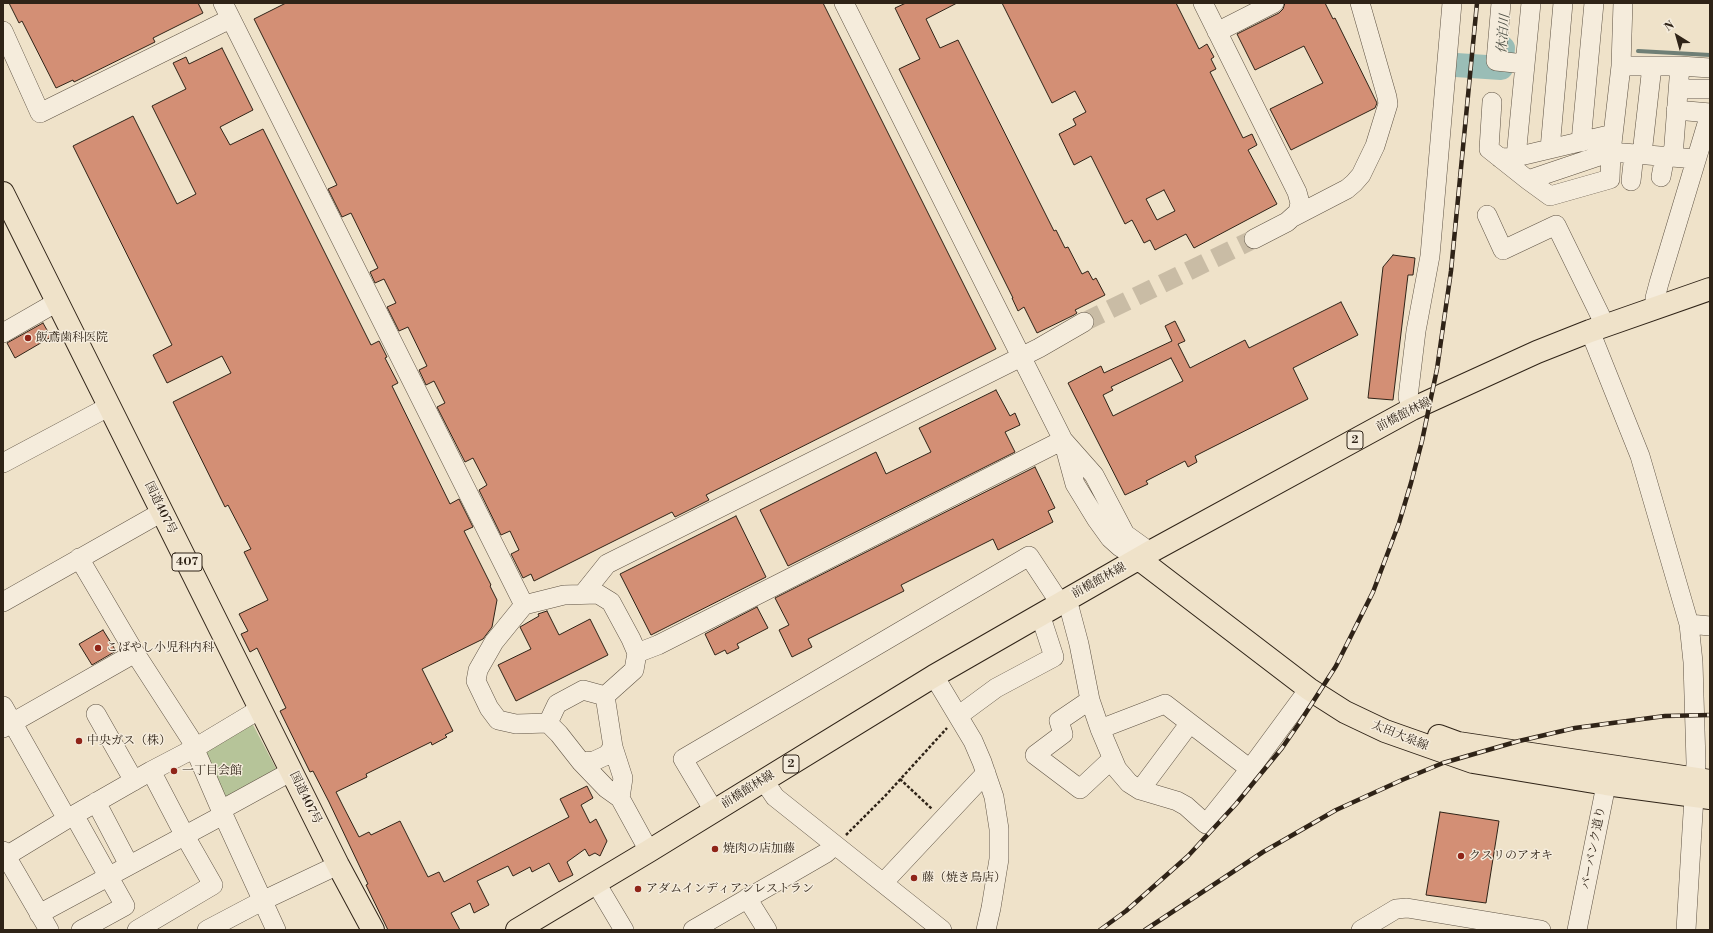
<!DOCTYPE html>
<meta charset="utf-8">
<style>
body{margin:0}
#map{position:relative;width:1713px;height:933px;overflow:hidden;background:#efe2c9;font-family:"Libre Bodoni",serif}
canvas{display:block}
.frame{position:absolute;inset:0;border:4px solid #2f2317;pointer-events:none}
.north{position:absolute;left:1657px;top:16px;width:40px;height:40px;-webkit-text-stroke:3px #f5ecdc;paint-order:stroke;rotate:323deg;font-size:11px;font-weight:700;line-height:16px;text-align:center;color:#2f2317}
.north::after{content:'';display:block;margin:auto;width:14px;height:18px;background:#2f2317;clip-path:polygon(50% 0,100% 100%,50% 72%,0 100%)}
</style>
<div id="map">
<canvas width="1713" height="933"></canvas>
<div class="frame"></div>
<div class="north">N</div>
</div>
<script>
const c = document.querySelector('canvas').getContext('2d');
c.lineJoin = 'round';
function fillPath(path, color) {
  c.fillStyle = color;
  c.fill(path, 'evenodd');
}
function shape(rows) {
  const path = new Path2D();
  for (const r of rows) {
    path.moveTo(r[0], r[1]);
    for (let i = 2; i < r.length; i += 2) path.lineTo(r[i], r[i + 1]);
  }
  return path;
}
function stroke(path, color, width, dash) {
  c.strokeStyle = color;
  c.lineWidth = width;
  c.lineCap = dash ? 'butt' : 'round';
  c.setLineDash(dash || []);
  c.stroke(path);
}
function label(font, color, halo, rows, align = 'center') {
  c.font = font + ' "Libre Bodoni","Noto Serif JP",serif';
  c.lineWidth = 3;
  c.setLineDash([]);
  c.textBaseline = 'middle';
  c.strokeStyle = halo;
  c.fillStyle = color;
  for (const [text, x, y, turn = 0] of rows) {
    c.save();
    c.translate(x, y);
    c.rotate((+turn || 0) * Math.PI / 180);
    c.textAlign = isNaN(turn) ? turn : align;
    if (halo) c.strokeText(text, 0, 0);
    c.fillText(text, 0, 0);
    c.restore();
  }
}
const green = shape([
 [251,721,279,774,225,806,203,748]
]);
const stream = shape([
 [1638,51,1710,55]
]);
const river = shape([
 [1456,65,1501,68,1503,48]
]);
const building = shape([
 [9,3,198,3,203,13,153,38,155,42,74,82,73,80,56,88,22,21,19,23,9,3],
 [286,3,823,3,996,349,706,495,709,500,675,517,672,512,534,581,531,574,523,578,511,554,519,550,510,531,501,535,479,490,487,485,473,458,465,462,437,407,445,403,434,381,426,385,419,370,427,366,408,327,399,331,387,307,396,303,384,279,375,283,370,272,378,268,351,213,342,217,328,189,337,185,254,19,286,3],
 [906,3,957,3,926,19,940,48,958,40,1054,231,1056,230,1065,248,1068,247,1082,274,1088,271,1093,280,1096,278,1105,295,1075,310,1077,313,1074,315,1037,333,1024,307,1018,311,1012,298,1013,298,899,69,920,59,895,8,906,3],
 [1002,3,1176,3,1199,49,1207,44,1214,57,1211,59,1216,69,1210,72,1243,138,1252,134,1257,145,1248,150,1277,204,1194,248,1186,234,1155,250,1150,240,1144,243,1132,220,1125,224,1091,156,1074,165,1059,134,1076,125,1073,119,1086,112,1075,91,1052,103,1002,3],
 [1164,190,1175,211,1157,220,1146,199,1164,190],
 [1285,3,1325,3,1333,19,1335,18,1377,103,1375,108,1291,150,1270,109,1323,83,1304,46,1255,70,1237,34,1279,13,1283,9,1285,3],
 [222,48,253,110,220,127,230,145,263,129,371,345,379,341,387,357,385,358,398,383,392,386,450,504,459,499,473,527,464,531,491,585,490,586,497,600,492,627,483,639,422,669,453,731,445,735,447,737,432,745,431,742,366,774,367,777,336,792,343,806,359,837,369,832,371,835,400,821,428,877,439,872,444,882,569,817,560,799,587,786,593,798,581,805,590,823,596,819,607,841,600,856,595,853,589,856,585,849,567,862,573,875,559,882,549,863,532,872,530,867,513,876,508,866,477,881,489,905,474,913,470,903,451,913,460,930,388,930,366,885,368,884,329,802,313,771,310,772,280,711,286,708,257,648,250,652,241,634,248,631,239,614,268,600,244,552,251,549,228,505,225,507,173,402,231,373,222,356,167,383,153,355,172,345,73,146,133,116,177,204,196,194,152,106,186,89,173,63,186,57,189,64,222,48],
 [1393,255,1415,258,1413,275,1408,275,1393,400,1368,398,1383,267,1393,255],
 [1341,302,1358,335,1293,368,1308,399,1195,456,1197,462,1188,467,1185,461,1146,481,1148,484,1125,495,1068,383,1101,366,1104,373,1172,341,1165,326,1175,321,1185,341,1178,344,1190,368,1245,340,1249,348,1341,302],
 [1171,358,1183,381,1113,416,1103,395,1113,390,1111,387,1171,358],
 [43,323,51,337,15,358,7,343,43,323],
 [996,390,1010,416,1015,413,1020,425,1005,432,1015,452,788,566,760,510,876,452,886,474,931,452,919,428,996,390],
 [1035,467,1055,508,1048,511,1053,522,998,550,993,539,901,585,904,591,808,639,812,647,792,657,779,630,789,625,775,598,1035,467],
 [736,516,766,577,651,635,620,574,736,516],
 [757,607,768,628,737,644,739,648,727,654,725,650,715,655,705,634,757,607],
 [547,611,559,635,590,619,608,655,516,701,498,665,531,649,520,627,539,616,538,614,547,611],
 [103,630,116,651,92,665,79,644,103,630],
 [1440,812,1499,821,1486,903,1426,895,1440,812]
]);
const minorTunnel = shape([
 [1084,322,1254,239]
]);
const path = shape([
 [900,779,932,809],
 [846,835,886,795,947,728]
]);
const minor = shape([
 [223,3,524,605],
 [844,3,1063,440,1094,475,1125,534,1150,552],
 [1203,3,1297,192,1300,203,1298,212,1287,222,1254,239],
 [1501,3,1496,61,1525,64],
 [3,31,40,113,230,19],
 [1217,32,1274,3],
 [1621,66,1623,3],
 [1680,66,1621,66,1611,152,1610,179,1550,196,1528,180,1611,152,1696,159],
 [1678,89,1710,89],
 [1492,102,1489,149,1528,180],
 [1676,110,1710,113],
 [1581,142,1594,3],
 [1550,149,1563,3],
 [1642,154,1652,66],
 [1516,157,1531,3],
 [1673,157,1680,66,1710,68],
 [1500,158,1516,157,1613,134],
 [1661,177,1665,156],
 [1631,181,1634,154],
 [1487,215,1503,250,1556,225,1600,315,1604,326],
 [1293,217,1347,189,1354,183,1361,175,1375,146,1388,104,1387,97,1360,3],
 [1656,307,1655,298,1659,283,1710,114],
 [1590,331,1640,456,1689,624,1693,662,1696,763,1686,930],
 [3,333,57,302],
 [1412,409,1408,397,1416,331,1430,256,1452,3],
 [3,463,110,406],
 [79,558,135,653,190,738,221,810,276,930],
 [583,594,607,564,1039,348,1084,322],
 [1067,599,1079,644,1090,700,1100,729,1117,769,1129,783,1140,790,1177,801,1186,806,1206,824,1250,769,1309,689],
 [3,602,162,512],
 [1689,624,1710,626],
 [637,653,658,645,1063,440,1075,484,1097,520,1110,538,1120,547,1133,555],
 [934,676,973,741,982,762,994,797,999,829,999,859,991,908,986,930],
 [1090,700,1059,721,1063,734,1035,755,1080,789,1112,759],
 [3,706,67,819],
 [96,714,134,781],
 [958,716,996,688,1054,657,1040,614],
 [548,723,557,704,583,690,605,696],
 [3,728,135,653],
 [1100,729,1165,704,1250,769],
 [581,762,594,761,607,755,613,747],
 [764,781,775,797,942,930],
 [1140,790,1190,723],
 [620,798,623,778,613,747,605,696,634,670,637,653,631,639,611,602,598,594,564,595,524,605,494,642,478,670,476,681,489,708,498,720,516,724,548,723,559,734,581,762,606,788,620,798,649,851],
 [96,802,129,865],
 [221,810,292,771],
 [714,811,683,759,1029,556,1060,603],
 [74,815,125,906,81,930],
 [3,851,49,930],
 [3,858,67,819,151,771,195,748,260,709],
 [884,882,986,773],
 [596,883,624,930],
 [747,898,767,930],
 [39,914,223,815],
 [137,930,213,885,185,836,151,771],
 [207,930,262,901,338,865],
 [693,930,826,853,835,845],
 [1361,930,1396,909,1407,908,1541,930],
 [1577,930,1609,770]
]);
const major = shape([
 [1139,559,1309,689,1345,712,1385,731,1473,762,1606,784,1710,798],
 [1439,736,1458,743,1710,781],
 [517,930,649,851,934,676,1150,552,1412,409,1537,352,1590,331,1710,289]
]);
const highway = shape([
 [3,193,338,865,373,930]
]);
const rail = shape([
 [1100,930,1126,911,1188,856,1236,804,1282,748,1300,722,1336,666,1373,592,1399,523,1411,483,1422,441,1437,369,1451,271,1477,3],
 [1145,930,1263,852,1336,810,1402,780,1443,763,1519,741,1575,728,1665,716,1710,715]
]);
const markers = [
 [28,338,4,"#8f2418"],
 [98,648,4,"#8f2418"],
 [79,741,4,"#8f2418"],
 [174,771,4,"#8f2418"],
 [715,849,4,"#8f2418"],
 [1461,856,4,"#8f2418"],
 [914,878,4,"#8f2418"],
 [638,889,4,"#8f2418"]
];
const shields = [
 [1355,440,16],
 [187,562,30],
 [791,764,16]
];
const shieldNames = [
 ["2",1355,440],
 ["407",187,562],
 ["2",791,764]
];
const poiNames = [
 ["飯鳶歯科医院",36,338],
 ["こばやし小児科内科",106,648],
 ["中央ガス（株）",87,741],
 ["一丁目会館",182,771],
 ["焼肉の店加藤",723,849],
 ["クスリのアオキ",1469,856],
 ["藤（焼き鳥店）",922,878],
 ["アダムインディアンレストラン",646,889]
];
const streetNames = [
 ["前橋館林線",1404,415,-27],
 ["国道407号",160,508,64],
 ["前橋館林線",1099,581,-29],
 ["太田大泉線",1400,736,22],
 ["前橋館林線",748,790,-32],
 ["国道407号",305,798,64],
 ["バーバンク道り",1594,848,-79]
];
const waterNames = [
 ["休泊川",1504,34,-85]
];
fillPath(green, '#b6c499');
stroke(stream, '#6f7f76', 4);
stroke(river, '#9abdb6', 24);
fillPath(building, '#d38f75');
stroke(building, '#2f2317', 1);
stroke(minorTunnel, '#c9bca5', 19, [19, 10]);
stroke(minor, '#5f5344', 20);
stroke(major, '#2f2317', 24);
stroke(highway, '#2f2317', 24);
stroke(path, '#2f2317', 2.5, [3, 2]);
stroke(minor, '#f5ecdc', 19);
stroke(major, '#efe2c9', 22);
stroke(highway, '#efe2c9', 22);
stroke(rail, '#2f2317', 4.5);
stroke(rail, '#f5ecdc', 3, [9]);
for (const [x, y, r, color] of markers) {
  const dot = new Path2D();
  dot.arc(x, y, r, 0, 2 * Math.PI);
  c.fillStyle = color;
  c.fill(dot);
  stroke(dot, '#f5ecdc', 1.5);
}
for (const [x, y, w] of shields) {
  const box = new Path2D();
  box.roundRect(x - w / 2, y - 9, w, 18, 3);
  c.fillStyle = '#f5ecdc';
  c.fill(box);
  stroke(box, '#2f2317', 1);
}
label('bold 11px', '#2f2317', null, shieldNames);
label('12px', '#2f2317', '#f5ecdc', poiNames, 'left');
label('12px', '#2f2317', '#f5ecdc', streetNames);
label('italic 13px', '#4f5147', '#f5ecdc', waterNames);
</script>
